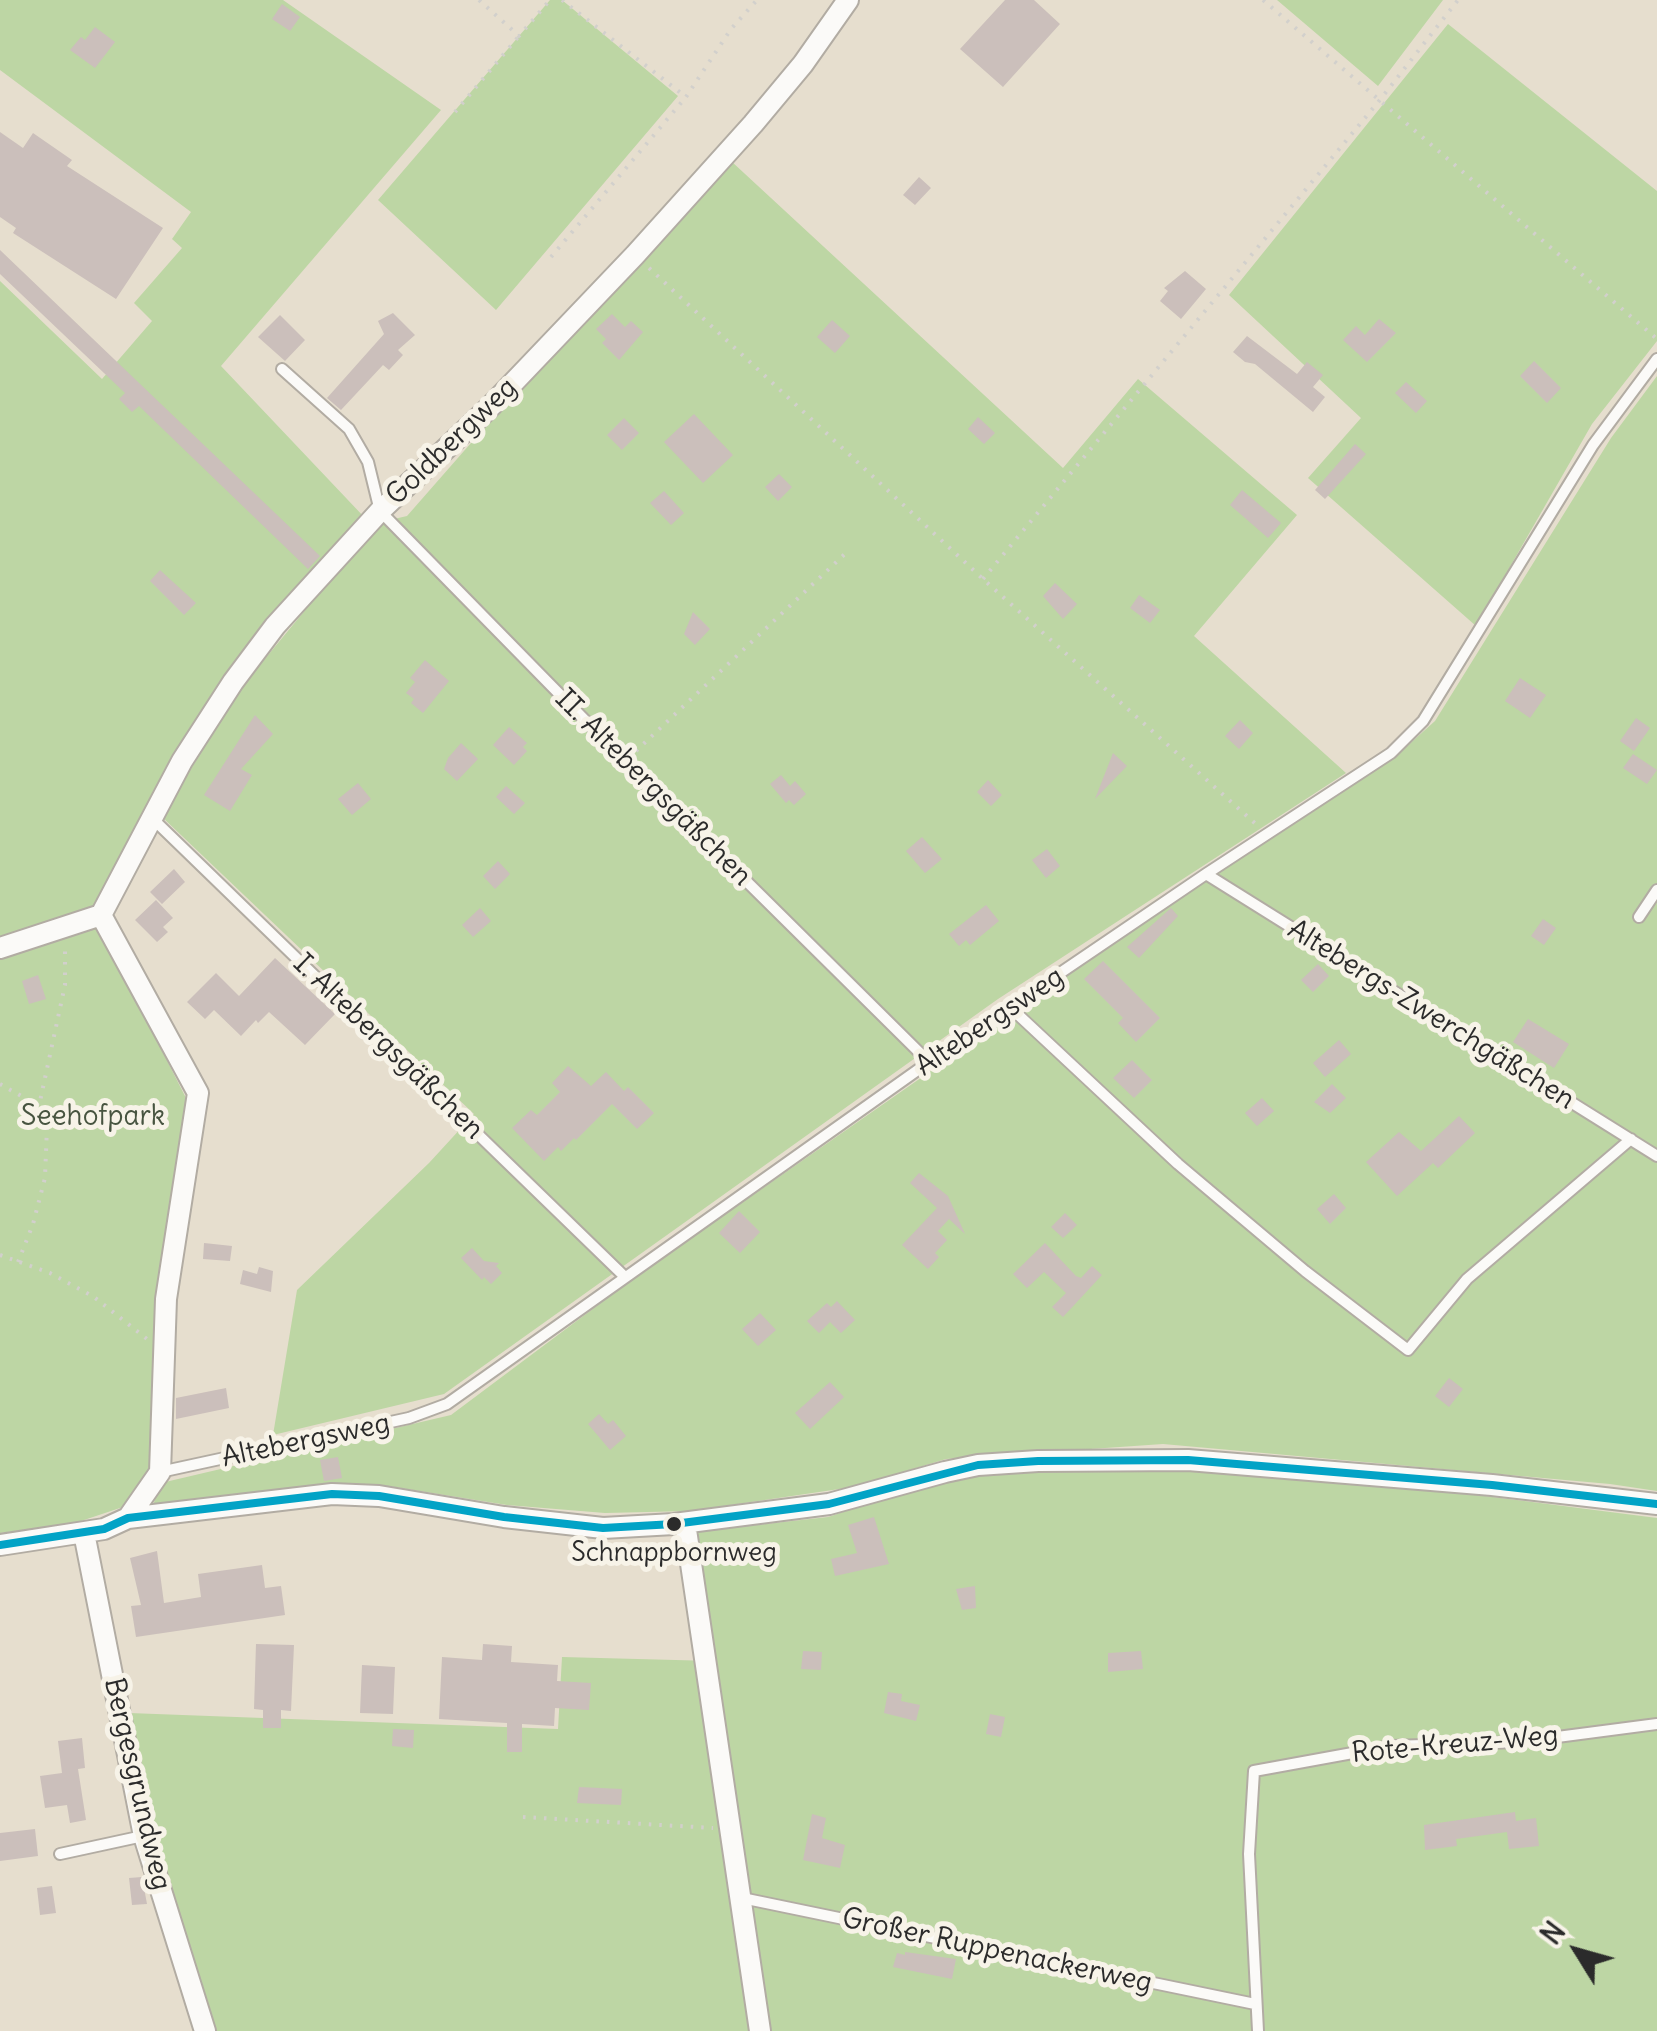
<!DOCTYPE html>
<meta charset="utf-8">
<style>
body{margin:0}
#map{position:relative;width:1657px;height:2031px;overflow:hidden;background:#e6dece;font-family:Delius,sans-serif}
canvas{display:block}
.north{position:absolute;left:1527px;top:1901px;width:100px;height:100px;-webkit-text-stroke:8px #f7f3e8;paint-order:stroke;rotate:307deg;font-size:28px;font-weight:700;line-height:40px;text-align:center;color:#2b2b2b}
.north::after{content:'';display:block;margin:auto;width:35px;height:45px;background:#2b2b2b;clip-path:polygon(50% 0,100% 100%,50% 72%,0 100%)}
</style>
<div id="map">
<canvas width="1657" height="2031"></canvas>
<div class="north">N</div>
</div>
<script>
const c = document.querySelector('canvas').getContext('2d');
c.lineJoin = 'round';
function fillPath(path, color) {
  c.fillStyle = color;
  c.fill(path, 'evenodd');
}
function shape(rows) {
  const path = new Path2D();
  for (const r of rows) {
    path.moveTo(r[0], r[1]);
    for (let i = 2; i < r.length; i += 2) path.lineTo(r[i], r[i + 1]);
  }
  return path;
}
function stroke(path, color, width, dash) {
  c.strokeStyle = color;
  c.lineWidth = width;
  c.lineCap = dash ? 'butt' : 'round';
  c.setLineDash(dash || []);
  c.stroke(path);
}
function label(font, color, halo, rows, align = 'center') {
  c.font = font + ' Delius,sans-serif';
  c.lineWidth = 10;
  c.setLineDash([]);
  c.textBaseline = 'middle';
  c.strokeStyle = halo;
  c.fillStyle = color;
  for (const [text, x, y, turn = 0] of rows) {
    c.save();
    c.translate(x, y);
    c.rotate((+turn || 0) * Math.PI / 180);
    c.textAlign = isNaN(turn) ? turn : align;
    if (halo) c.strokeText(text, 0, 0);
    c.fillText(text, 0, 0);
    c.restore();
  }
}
const green = shape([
 [0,0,283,0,441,110,221,366,365,518,274,622,94,913,0,941,0,281,102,379,152,321,134,303,182,248,172,239,191,212,0,70],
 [550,0,562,0,678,96,496,310,378,200],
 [1277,0,1443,0,1378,86],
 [1448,24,1657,191,1657,341,1592,424,1476,626,1308,478,1361,418,1229,295],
 [731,161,1063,468,1138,379,1297,515,1194,636,1346,773,998,999,444,1394,273,1435,297,1290,429,1163,474,1114,161,816,245,683,377,523,407,516,535,370],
 [1657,376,1657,1491,1610,1484,1163,1444,946,1459,853,1487,690,1511,605,1513,507,1505,382,1485,331,1484,153,1505,161,1483,451,1415,634,1278,1011,1015,1023,1011,1107,942,1227,860,1396,756,1435,721,1611,438],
 [91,922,109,946,188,1102,157,1300,150,1467,147,1480,123,1507,75,1523,0,1533,0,954],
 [1192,1470,1415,1487,1657,1518,1657,2031,209,2031,143,1790,129,1713,558,1729,562,1657,713,1661,694,1532,828,1517,944,1479,1003,1472]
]);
const building = shape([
 [1005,0,1034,0,1060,24,1003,87,960,49],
 [282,4,300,17,290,31,272,19],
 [95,27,115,42,95,68,70,50,81,37,85,40],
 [0,132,23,148,33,133,72,160,67,166,163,228,116,299,13,233,16,228,0,217],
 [919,177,931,188,915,205,903,195],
 [0,250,320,556,308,569,139,406,132,412,119,399,125,393,0,274],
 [1185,271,1206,289,1181,319,1160,301,1168,291,1164,288],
 [393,313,415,335,398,350,403,355,389,370,383,365,341,410,327,398,384,334,378,321],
 [612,314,625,327,631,321,643,332,619,360,602,343,606,339,596,329],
 [280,315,305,340,285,361,258,337],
 [1379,319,1396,333,1367,362,1343,340,1356,326,1365,335],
 [832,320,850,336,835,353,817,337],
 [1247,336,1297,374,1307,362,1323,375,1313,387,1325,397,1313,412,1255,364,1245,362,1233,352],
 [1534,361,1561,388,1547,403,1520,376],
 [1406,382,1427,401,1416,413,1395,393],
 [694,414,733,455,703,483,664,442],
 [978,417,995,433,984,444,968,429],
 [624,418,639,433,622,450,607,435],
 [1355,444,1366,454,1325,499,1315,490],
 [779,474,792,487,778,501,765,487],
 [1242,490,1281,523,1268,538,1230,505],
 [664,491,684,513,671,525,650,503],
 [160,570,196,603,184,615,150,581],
 [1055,583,1077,604,1063,619,1043,596],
 [1139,595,1160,610,1150,623,1130,608],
 [693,612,710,629,695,645,684,634],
 [425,660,449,681,423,713,411,703,414,699,406,693,415,682,410,678],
 [1520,678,1546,695,1530,718,1505,701],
 [255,715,273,734,241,769,252,775,230,811,204,795],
 [1636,718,1650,728,1634,751,1620,741],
 [1240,720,1253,733,1239,749,1225,736],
 [509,727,527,743,523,747,527,751,514,765,493,745],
 [461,743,478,759,457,781,444,769,448,758],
 [1113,753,1127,766,1095,799],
 [1633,754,1657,770,1647,784,1623,768],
 [781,775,790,786,795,781,806,794,794,805,789,800,786,803,770,784],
 [988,780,1002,795,991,806,977,792],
 [358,783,371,799,352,815,338,799],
 [506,786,525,803,514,814,496,797],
 [922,837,942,859,925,873,906,851],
 [1047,849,1060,866,1046,878,1032,860],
 [498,861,510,874,495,889,483,876],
 [174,869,185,882,162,904,150,892],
 [156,900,173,918,163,927,168,932,157,942,135,920],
 [986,905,999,921,970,945,966,940,959,946,949,934],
 [480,908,491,921,473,937,462,925],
 [1171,908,1178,916,1139,958,1127,947],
 [1543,919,1556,928,1544,945,1531,936],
 [275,958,335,1014,305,1045,269,1012,258,1023,256,1020,241,1036,214,1010,205,1019,187,1002,216,973,239,996],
 [1103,961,1160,1018,1136,1042,1118,1023,1123,1018,1084,979],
 [1318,964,1329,976,1313,992,1301,980],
 [38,975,46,999,29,1004,22,981],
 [1528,1019,1569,1044,1554,1068,1513,1042],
 [1339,1040,1351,1054,1325,1077,1313,1063],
 [1132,1060,1152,1080,1134,1098,1113,1078],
 [568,1066,591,1086,606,1072,624,1091,628,1087,654,1113,637,1129,612,1104,576,1140,574,1138,561,1151,558,1147,544,1161,512,1128,531,1110,537,1115,560,1092,552,1083],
 [1332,1084,1346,1098,1330,1113,1314,1102],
 [1262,1098,1274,1111,1257,1126,1245,1113],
 [1459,1116,1475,1133,1438,1168,1433,1163,1397,1196,1366,1162,1399,1132,1421,1151],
 [919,1173,948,1196,965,1234,949,1219,938,1231,947,1240,935,1253,939,1257,928,1269,902,1245,937,1208,910,1183],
 [1334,1194,1346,1208,1330,1224,1317,1209],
 [739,1211,760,1232,740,1253,719,1233],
 [1065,1213,1077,1225,1063,1238,1051,1227],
 [204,1243,232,1246,230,1261,203,1259],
 [1045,1243,1076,1276,1081,1278,1092,1266,1102,1275,1063,1317,1052,1307,1066,1293,1044,1272,1027,1288,1013,1274],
 [472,1248,484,1261,499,1263,496,1266,502,1273,491,1284,484,1277,482,1280,461,1258],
 [259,1267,273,1271,271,1292,240,1284,243,1270,257,1274],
 [837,1301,855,1320,841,1333,830,1322,819,1333,807,1321,827,1303,831,1307],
 [760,1313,776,1330,758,1346,742,1329],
 [1449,1378,1463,1389,1449,1407,1435,1396],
 [830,1382,844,1397,810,1429,795,1413],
 [226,1388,229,1408,176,1419,176,1398],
 [599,1414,608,1424,613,1420,626,1436,610,1450,588,1424],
 [338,1457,342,1478,324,1481,320,1460],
 [874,1517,889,1564,835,1576,831,1559,857,1553,848,1525],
 [157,1551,164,1603,201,1597,198,1574,262,1565,265,1588,281,1586,285,1615,136,1637,131,1606,141,1605,130,1558],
 [975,1586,976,1608,962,1610,956,1589],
 [256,1644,294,1645,291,1711,281,1710,281,1728,263,1728,263,1710,254,1709],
 [483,1644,512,1646,511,1662,558,1665,557,1681,591,1683,589,1710,555,1708,554,1726,522,1724,522,1752,507,1752,507,1723,439,1719,442,1657,482,1660],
 [803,1651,822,1652,821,1670,801,1669],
 [1141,1651,1143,1669,1108,1672,1108,1653],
 [362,1665,395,1667,393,1714,360,1713],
 [888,1692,902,1694,901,1701,920,1705,916,1721,884,1713],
 [990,1714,1005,1717,1001,1737,986,1734],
 [393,1729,414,1730,413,1748,392,1746],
 [82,1738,85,1768,78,1769,86,1820,70,1823,67,1805,45,1808,40,1776,62,1773,58,1741],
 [579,1787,622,1789,621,1805,577,1803],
 [1515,1812,1516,1821,1536,1818,1539,1846,1509,1849,1507,1832,1456,1839,1457,1846,1425,1850,1424,1825],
 [812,1814,826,1818,822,1838,845,1845,840,1868,803,1860],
 [35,1829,38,1856,0,1861,0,1833],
 [142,1877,147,1904,132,1905,129,1878],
 [52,1886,56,1913,40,1915,37,1888],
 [905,1952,956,1959,952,1979,893,1967,897,1953,905,1955]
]);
const path = shape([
 [479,0,519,36,550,0],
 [562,0,686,97,731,29,757,0],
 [1263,0,1657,339],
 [455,112,519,36],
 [551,257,686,97],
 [649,268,983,579,1258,826],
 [983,579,1379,101,1458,0],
 [636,751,848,551],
 [0,1084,39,1106,65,985,65,948],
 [0,1255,50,1273,94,1297,147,1339],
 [18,1262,33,1224,45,1178,47,1126,39,1107],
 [523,1817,713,1828]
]);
const lane = shape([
 [282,369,349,429,368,462,380,511,625,761,929,1062],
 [152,818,625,1277],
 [1206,874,1657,1156],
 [1639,917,1657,890],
 [1012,1009,1178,1164,1305,1271,1408,1350,1467,1279,1631,1139],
 [160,1472,409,1418,447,1404,929,1062,1206,874,1391,753,1423,721,1593,445,1657,359],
 [60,1854,143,1836],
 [742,1898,1255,2004],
 [1258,2031,1249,1854,1254,1771,1391,1746,1519,1742,1657,1724]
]);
const street = shape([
 [101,915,182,761,233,682,275,626,380,511,491,406,635,255,753,124,803,64,848,0],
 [101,915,198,1093,166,1299,160,1472,128,1518],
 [0,948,101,915],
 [685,1523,760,2031],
 [84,1533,144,1836,205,2031],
 [0,1545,104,1529,128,1518,332,1494,379,1496,504,1517,603,1528,674,1524,829,1504,945,1472,978,1465,1038,1461,1188,1460,1492,1485,1657,1504]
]);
const bus1 = shape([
 [0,1545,104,1529,128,1518,332,1494,379,1496,504,1517,603,1528,674,1524,829,1504,978,1465,1038,1461,1188,1460,1492,1485,1657,1504]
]);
const markers = [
 [674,1524,9,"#2b2b2b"]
];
const busNames = [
 ["Schnappbornweg",674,1554]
];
const streetNames = [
 ["Goldbergweg",452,442,-44],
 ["II. Altebergsgäßchen",653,788,45],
 ["Altebergs-Zwerchgäßchen",1431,1015,32],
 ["Altebergsweg",990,1022,-34],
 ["I. Altebergsgäßchen",388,1047,44],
 ["Altebergsweg",306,1441,-12],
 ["Rote-Kreuz-Weg",1455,1745,-5],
 ["Bergesgrundweg",137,1784,77],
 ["Großer Ruppenackerweg",997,1951,12]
];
const parkNames = [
 ["Seehofpark",93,1117]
];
fillPath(green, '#bdd6a4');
fillPath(building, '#cbbfbb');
stroke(lane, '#b2aca3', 14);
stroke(street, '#b2aca3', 24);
stroke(path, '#d2d0cc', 4, [2.5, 8]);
stroke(lane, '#fbfaf8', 10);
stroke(street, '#fbfaf8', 20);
stroke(bus1, '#02a3c6', 8);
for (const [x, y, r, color] of markers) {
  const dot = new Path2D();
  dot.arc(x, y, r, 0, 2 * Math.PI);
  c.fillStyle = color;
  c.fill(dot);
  stroke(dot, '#f7f3e8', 4);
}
label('26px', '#2b2b2b', '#f7f3e8', busNames);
label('28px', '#2b2b2b', '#f7f3e8', streetNames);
label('28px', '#475440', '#f7f3e8', parkNames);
</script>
